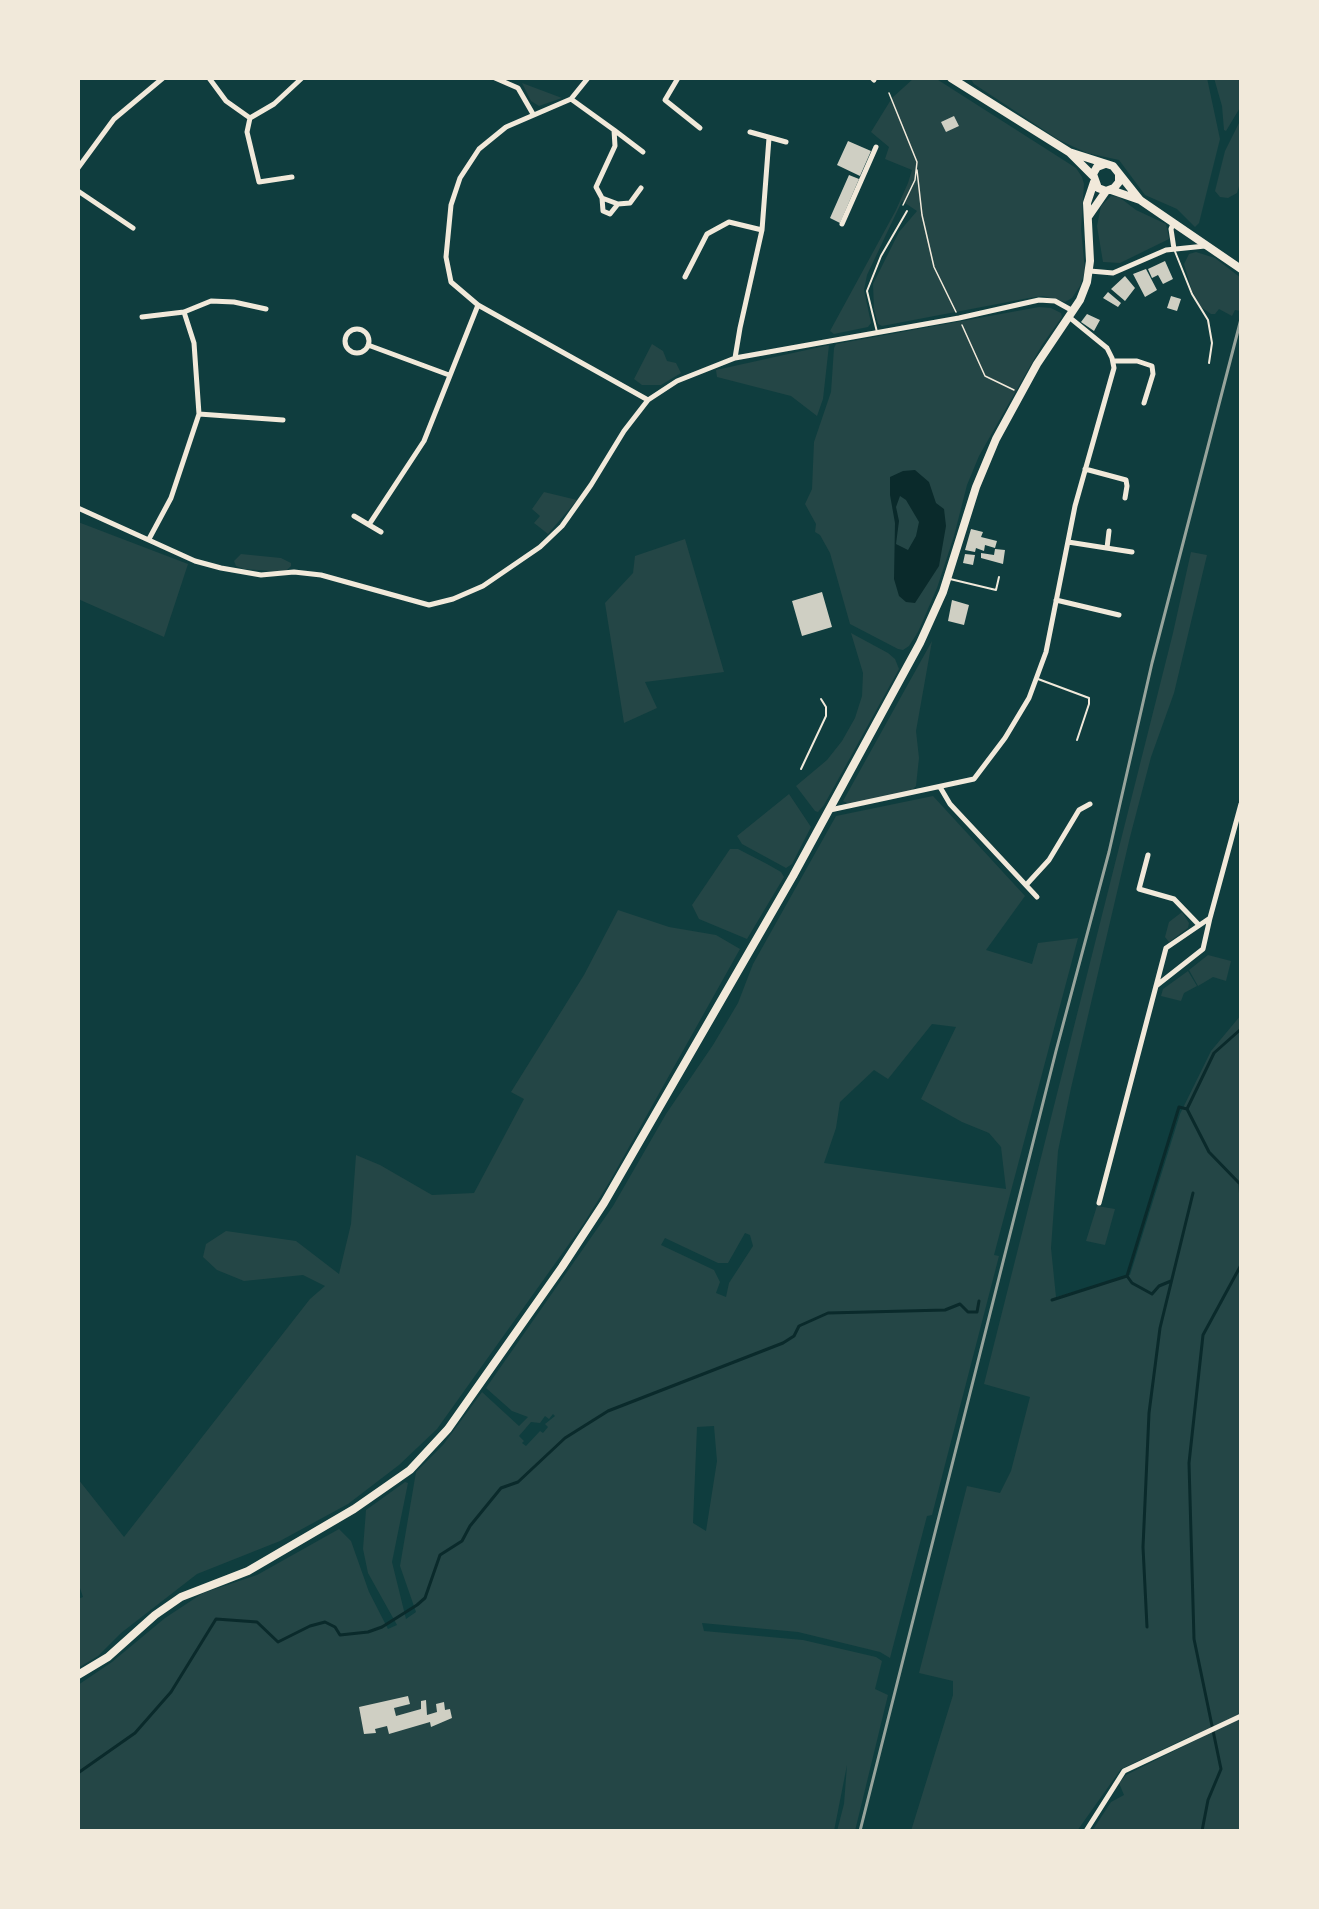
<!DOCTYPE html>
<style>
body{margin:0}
#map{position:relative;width:1319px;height:1909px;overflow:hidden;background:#0f3d3e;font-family:Signika,sans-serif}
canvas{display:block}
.frame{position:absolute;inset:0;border:80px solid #f1e9da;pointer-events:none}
</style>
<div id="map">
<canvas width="1319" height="1909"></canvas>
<div class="frame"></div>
</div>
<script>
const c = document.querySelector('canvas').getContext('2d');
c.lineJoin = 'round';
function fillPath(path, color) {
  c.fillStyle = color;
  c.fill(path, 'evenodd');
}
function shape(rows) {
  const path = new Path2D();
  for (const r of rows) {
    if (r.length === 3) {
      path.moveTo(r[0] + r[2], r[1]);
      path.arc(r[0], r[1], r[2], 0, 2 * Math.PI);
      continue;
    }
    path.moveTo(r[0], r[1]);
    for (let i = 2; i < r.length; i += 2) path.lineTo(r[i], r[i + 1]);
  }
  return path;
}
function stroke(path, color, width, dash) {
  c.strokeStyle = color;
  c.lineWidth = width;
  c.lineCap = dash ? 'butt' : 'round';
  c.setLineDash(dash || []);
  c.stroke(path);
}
const green = shape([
 [914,78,935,78,1076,168,1082,177,1084,184,1081,229,1085,271,1080,286,1072,298,1065,302,1043,296,1029,298,882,326,878,324,874,309,873,284,899,232,917,211,902,201,867,275,864,290,871,323,868,327,834,334,830,331,896,210,908,183,912,170,885,159,889,147,871,132,892,98],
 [970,78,1207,78,1220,139,1199,223,1195,227,1177,209,1145,195,1119,160,1087,153,1059,140,974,84],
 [1214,78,1241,78,1241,106,1226,131,1224,130,1222,106],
 [522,83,562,98,539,106,531,101],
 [1241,119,1241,179,1237,193,1228,198,1220,197,1215,191,1225,151],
 [1111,196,1119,197,1136,210,1166,224,1169,239,1120,263,1103,262,1097,226,1101,206],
 [1196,252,1215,258,1241,278,1241,311,1235,310,1232,316,1219,309,1215,314,1211,314,1201,307,1192,291,1184,264,1189,254],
 [1039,307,1051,308,1061,313,1062,317,1042,345,979,456,967,485,954,536,937,588,918,632,909,646,903,650,898,649,850,624,830,553,820,535,815,532,816,524,805,504,812,489,814,442,831,392,834,348,836,344],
 [652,344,663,351,667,361,676,363,681,373,661,385,642,385,634,379],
 [829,345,823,399,817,416,791,396,717,377,716,370],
 [544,492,577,500,548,534,534,523,540,516,532,509],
 [78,522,188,564,164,637,78,599],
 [685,539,724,672,645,682,657,708,624,723,605,603,633,573,635,556],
 [1191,552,1207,555,1174,693,1151,757,1130,837,1071,1088,1058,1151,1051,1248,1056,1297,1130,1275,1180,1114,1211,1051,1241,1015,1241,1831,1092,1831,1111,1802,1124,1795,1119,1783,1126,1775,1198,1739,1193,1735,1121,1769,1077,1831,911,1831,953,1695,953,1681,919,1673,967,1486,1000,1493,1011,1471,1030,1397,984,1384,1173,633],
 [241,554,281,558,291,563,291,566,285,572,244,569,236,566,234,561],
 [851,633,888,653,895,659,899,669,824,805,818,812,815,811,796,786,827,760,842,741,855,718,862,696,863,673],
 [932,641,916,731,919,758,916,786,910,792,849,804,843,801],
 [789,794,811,827,792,864,786,868,742,844,737,836],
 [933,796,1025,896,986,950,1032,964,1038,943,1078,938,994,1255,999,1256,932,1515,927,1516,890,1658,880,1652,798,1632,702,1623,704,1631,803,1640,876,1657,882,1661,875,1689,888,1695,855,1831,837,1831,844,1804,847,1765,834,1831,78,1831,78,1685,112,1662,165,1618,203,1593,257,1575,339,1529,351,1541,369,1592,388,1629,397,1625,368,1573,363,1549,366,1510,405,1482,408,1483,392,1562,406,1619,416,1612,400,1566,416,1472,443,1445,482,1392,519,1426,528,1417,512,1411,486,1388,613,1206,666,1114,713,1045,738,1003,753,964,836,816],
 [932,1024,956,1027,921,1099,962,1122,989,1133,1001,1147,1006,1189,824,1163,836,1128,840,1102,874,1070,888,1079],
 [745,1233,750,1235,753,1246,729,1283,726,1297,716,1293,720,1282,714,1270,661,1245,665,1238,718,1263,728,1263],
 [553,1414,555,1416,545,1424,548,1427,543,1433,540,1431,526,1446,522,1443,524,1441,519,1436,531,1422,540,1423,545,1416,549,1419],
 [714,1426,717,1461,706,1531,693,1523,697,1427],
 [730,849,738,849,767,864,781,872,784,877,747,939,699,919,692,905],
 [618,910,669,927,716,935,740,949,610,1181,584,1223,437,1429,399,1465,348,1504,280,1541,197,1574,121,1633,98,1656,78,1668,78,1599,83,1597,78,1582,78,1479,124,1537,310,1299,325,1286,303,1275,244,1281,217,1270,203,1257,206,1244,226,1231,296,1241,339,1274,351,1224,356,1155,380,1165,432,1195,474,1193,524,1099,511,1092,584,975],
 [1182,912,1189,923,1188,928,1169,942,1165,937,1169,922],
 [1208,955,1231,961,1226,981,1213,977,1198,986,1189,970],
 [1188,971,1197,986,1184,993,1181,1001,1161,996,1163,989],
 [1097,1206,1115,1209,1105,1245,1086,1241]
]);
const water = shape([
 [915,470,929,482,936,503,944,509,946,526,939,566,915,603,906,602,899,596,894,579,895,523,890,495,890,477,903,471],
 [900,496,906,500,919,522,916,536,908,550,896,544,899,521,896,507]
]);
const stream = shape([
 [1187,1109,1209,1152,1240,1184,1241,1203],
 [1187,1109,1214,1053,1241,1029],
 [1127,1276,1132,1283,1152,1294,1159,1286,1171,1281],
 [1052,1300,1127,1276,1179,1107,1187,1109],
 [1147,1627,1143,1547,1149,1413,1160,1328,1193,1193],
 [78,1773,135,1733,171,1692,216,1619,257,1622,278,1642,310,1626,325,1622,335,1627,340,1635,368,1632,382,1627,417,1605,425,1598,440,1555,462,1541,470,1526,501,1488,518,1482,565,1438,608,1411,783,1343,794,1336,799,1326,828,1313,945,1310,960,1304,968,1312,977,1312,979,1301],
 [1202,1831,1208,1800,1221,1769,1194,1639,1189,1463,1203,1335,1241,1265]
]);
const building = shape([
 [954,116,959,126,946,132,941,122],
 [848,141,871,151,860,176,837,165],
 [849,175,859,179,840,223,830,218],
 [1165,261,1173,279,1163,284,1158,275,1152,278,1148,269],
 [1146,269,1157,290,1145,297,1133,274],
 [1125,276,1135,288,1125,301,1111,289],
 [1108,292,1121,303,1118,307,1103,298],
 [1171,296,1181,299,1177,311,1167,308],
 [1087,314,1100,320,1094,331,1081,322],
 [971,529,983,532,981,537,997,541,995,548,985,545,984,551,976,548,975,552,965,550],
 [995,549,1005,550,1003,564,981,558,981,553,994,555],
 [965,554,975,555,973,565,963,563],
 [822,592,832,627,802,636,792,601],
 [952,600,969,605,964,625,948,621],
 [408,1696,410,1704,394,1708,396,1716,421,1709,421,1701,426,1700,427,1715,437,1712,436,1704,444,1702,445,1710,450,1709,452,1718,431,1727,430,1722,389,1734,387,1726,375,1729,376,1733,364,1734,359,1707]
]);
const path = shape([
 [889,93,917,162,915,180,903,205],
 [917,170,922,215,934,267,956,312],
 [962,325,985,376,1014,390]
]);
const service = shape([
 [1174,249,1192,294,1208,320,1212,343,1209,363],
 [877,332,867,291,881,256,907,211],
 [950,579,996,590,999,577],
 [1038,679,1089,698,1089,704,1077,740],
 [801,769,826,716,826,707,821,699]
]);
const minor = shape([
 [209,78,226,101,250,118],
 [495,78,518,88,533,114],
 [588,78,571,99,506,127,479,149,460,178,451,205,446,257,451,282,478,305,648,400],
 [678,78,665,100,700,128],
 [872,78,874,80],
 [571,99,614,130,615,146,596,187,602,198,618,204,610,214,603,211,602,198],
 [250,118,247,132,259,182,292,177],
 [250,118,274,104,302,78],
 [614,130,643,152],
 [750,132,786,142],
 [78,168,114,119,163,78],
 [78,191,133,228],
 [618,204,630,203,641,188],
 [842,224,876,147],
 [1173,224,1171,229,1174,249],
 [1090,271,1113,273,1166,250,1205,246],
 [685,277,707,234,729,222,762,230],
 [142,317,184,312,211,301,234,302,266,309],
 [357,341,12],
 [368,345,449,375],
 [735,358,740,328,762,230,769,138],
 [1114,361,1137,361,1152,366,1153,374,1144,403],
 [199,414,283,420],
 [1085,469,1126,480,1127,486,1125,498],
 [78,508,195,561,221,568,261,575,294,572,321,575,429,605,453,599,483,586,540,547,562,526,591,485,624,431,648,400,677,381,735,358,959,318,1039,300,1055,301,1073,311],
 [354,516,381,532],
 [370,523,424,441,478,305],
 [149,539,171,498,199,414,194,343,184,312],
 [1068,542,1132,552],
 [1107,548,1109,531],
 [1056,600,1119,615],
 [940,787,950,804,1037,897],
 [830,810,974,779,1005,738,1029,698,1046,652,1075,506,1114,368,1112,358,1107,348,1069,317],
 [1148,855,1139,889,1174,899,1199,925],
 [1027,884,1049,860,1079,810,1090,804],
 [1210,918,1241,804],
 [1099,1203,1166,948,1210,918,1203,949,1156,986],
 [1086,1831,1124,1771,1241,1716]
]);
const primary = shape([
 [951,78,1069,152,1093,176],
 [1069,152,1113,166,1140,200,1241,269],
 [1105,164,1097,167,1093,174,1098,188,1106,191,1114,188,1119,182,1119,174],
 [1111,190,1140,200],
 [1088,217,1106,191],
 [78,1675,108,1657,155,1615,181,1597,248,1571,354,1509,410,1470,448,1429,562,1267,604,1203,793,876,920,643,943,592,976,487,996,439,1037,364,1080,300,1087,282,1090,261,1087,203,1094,182]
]);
const rail = shape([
 [860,1831,1056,1051,1109,852,1152,663,1241,319]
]);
fillPath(green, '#244646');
fillPath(water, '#0a2a2b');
stroke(stream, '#0a2a2b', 3);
fillPath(building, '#cfcfc3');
stroke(path, '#f1e9da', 1.5);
stroke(service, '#f1e9da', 2);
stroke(minor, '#f1e9da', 5);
stroke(primary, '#f1e9da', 8);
stroke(rail, '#97a49c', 3);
</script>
